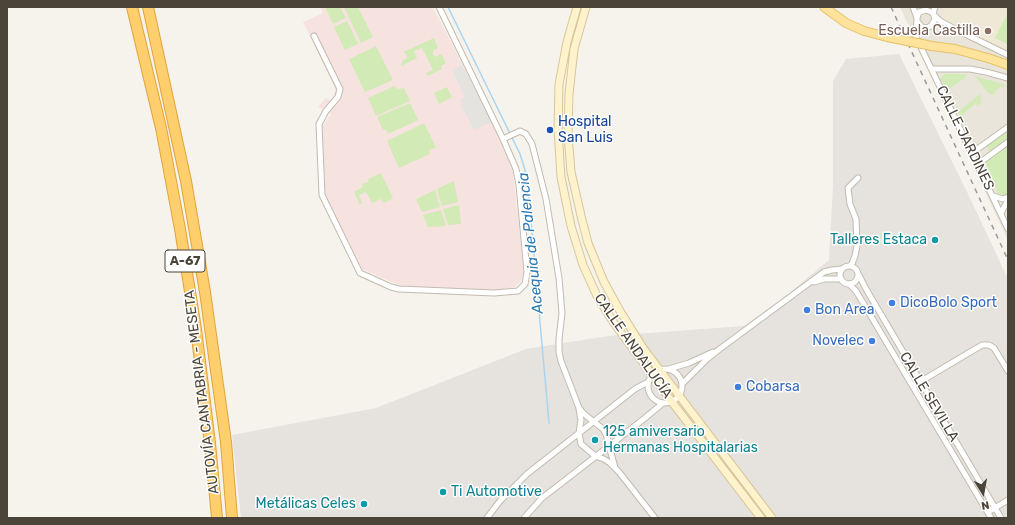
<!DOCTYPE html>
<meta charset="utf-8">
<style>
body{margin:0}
#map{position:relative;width:1015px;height:525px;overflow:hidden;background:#f6f3ec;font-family:Rubik,sans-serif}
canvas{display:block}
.frame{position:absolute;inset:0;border:8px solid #4b4439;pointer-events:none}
.north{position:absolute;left:963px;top:473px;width:40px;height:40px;-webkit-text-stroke:3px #fff;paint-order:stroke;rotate:169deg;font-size:11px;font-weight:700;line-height:16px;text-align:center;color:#4b4439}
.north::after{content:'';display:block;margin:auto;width:14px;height:18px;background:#4b4439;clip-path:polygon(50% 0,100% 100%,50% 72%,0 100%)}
</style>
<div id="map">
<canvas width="1015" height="525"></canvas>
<div class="frame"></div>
<div class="north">N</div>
</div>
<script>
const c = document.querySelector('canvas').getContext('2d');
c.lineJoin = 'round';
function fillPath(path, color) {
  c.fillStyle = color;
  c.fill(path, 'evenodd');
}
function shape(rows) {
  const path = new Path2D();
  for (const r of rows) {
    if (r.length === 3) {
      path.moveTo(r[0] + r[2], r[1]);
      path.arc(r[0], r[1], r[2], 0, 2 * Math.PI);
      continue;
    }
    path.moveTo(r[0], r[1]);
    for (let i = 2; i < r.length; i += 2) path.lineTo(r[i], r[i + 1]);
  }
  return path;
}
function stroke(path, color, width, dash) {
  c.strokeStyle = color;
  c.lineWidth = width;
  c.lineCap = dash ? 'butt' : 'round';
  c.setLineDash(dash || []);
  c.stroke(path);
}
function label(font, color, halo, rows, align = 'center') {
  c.font = font + ' Rubik,sans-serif';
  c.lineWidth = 3;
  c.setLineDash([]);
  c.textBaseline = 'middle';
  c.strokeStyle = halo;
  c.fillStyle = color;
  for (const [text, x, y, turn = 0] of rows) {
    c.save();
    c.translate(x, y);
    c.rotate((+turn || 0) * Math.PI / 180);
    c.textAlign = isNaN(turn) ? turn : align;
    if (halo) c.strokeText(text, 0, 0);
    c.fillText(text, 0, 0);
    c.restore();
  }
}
const residential = shape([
 [900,7,1008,7,1008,241,964,146]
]);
const industrial = shape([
 [899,54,969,196,1008,279,1008,518,241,518,232,435,376,408,526,349,608,336,744,326,788,294,829,260,833,186,833,81,846,59]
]);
const education = shape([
 [943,7,1008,7,1008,41,1004,49,947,21,942,15]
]);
const medical = shape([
 [320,7,433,7,471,81,503,146,513,172,524,273,520,282,514,287,497,290,401,286,362,269,325,194,322,127,331,114,318,107,326,98,331,101,335,91,334,86,303,22,323,13]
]);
const green = shape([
 [325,7,340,7,346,18,333,24],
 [344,7,358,7,373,37,361,43],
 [1008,12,1008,41,1007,44,995,38],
 [347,21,358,44,345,50,334,27],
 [434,38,438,48,433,51,433,54,435,57,441,54,446,63,441,66,442,69,427,76,426,73,433,70,422,48,414,51,417,58,401,66,403,60,406,59,407,57,406,54,403,52],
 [376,46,393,80,365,92,349,59],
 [945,74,964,74,967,76,948,90,941,80,942,77],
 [975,76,1006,85,1002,88,1001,86,995,91,996,93,993,95,987,92],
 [394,86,398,89,404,88,410,101,376,116,368,98],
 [447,87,452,97,439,104,434,93],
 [980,94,981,103,978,106,976,103,963,114,964,116,961,119,958,112],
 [410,103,418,120,388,134,386,130,383,130,377,117],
 [424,123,436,147,429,151,430,154,399,168,387,141],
 [1008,127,1008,141,991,154,985,144],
 [1008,145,1008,194,1002,196,998,193,985,162],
 [381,173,393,198,384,203,382,200,381,199,372,203,366,192,359,195,362,203,360,205,354,192,363,187,361,184,369,182,368,179],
 [454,181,458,202,442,206,437,189],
 [435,190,440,207,422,212,416,199],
 [459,205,461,224,448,225,443,209],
 [441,210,446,226,428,227,423,215]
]);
const parking = shape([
 [462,65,492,122,474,130,461,105,463,104,461,100,465,97,452,70]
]);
const stream = shape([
 [448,7,520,154,525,170,528,188,549,423]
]);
const street = shape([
 [439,7,503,139],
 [913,7,917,18],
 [933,13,926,10,919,12,917,18,916,37,1008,229],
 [935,16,940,21,957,30,1008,55],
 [917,21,922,27,926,28,931,26,935,19,933,13,935,7],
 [314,36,340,89,338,97,326,111,319,124,322,195,360,273,391,287,399,289,494,293,518,291,525,284,527,272,519,185,516,169,503,139,520,131,526,134,532,144,546,199,559,278,562,313,559,339,559,352,561,361,579,408,584,414,603,429,606,434,615,468],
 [932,69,970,69,986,72,1008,78],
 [972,153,1008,127],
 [978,164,1008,142],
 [993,196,1003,199,1008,197],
 [1001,213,1008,200],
 [849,275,9],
 [851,266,855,256,857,246,856,219,850,204,848,188,858,178],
 [859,275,866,289,1001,518],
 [814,282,824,279,841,279],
 [849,284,856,291,991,518],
 [665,386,17],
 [669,369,689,363,713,352],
 [682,384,707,359,721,348,824,272,832,270,842,269],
 [913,386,982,345,989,345,994,348,1008,371],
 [579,409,581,420,579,433,581,444,595,456,604,459,610,463,619,472,655,518],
 [988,512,1008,500],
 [487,518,500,501,527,474,635,389,648,382],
 [524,518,542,498,559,485,645,418,663,403]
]);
const secondary = shape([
 [577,7,567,42,559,84,558,130,561,177,571,226,583,265,597,296,614,323,672,402,761,518],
 [586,7,574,49,569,94,568,135,571,172,582,220,588,243,604,282,620,311,643,348,772,518]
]);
const primary = shape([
 [824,7,846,23,864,31,887,37],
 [932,46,955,49,988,58,1008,65]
]);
const highway = shape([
 [132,7,161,128,180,229,196,329,210,443,217,518],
 [148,7,186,181,205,292,226,442,232,518]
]);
const rail = shape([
 [891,7,1008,260]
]);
const primaryBridge = shape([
 [887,37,932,46]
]);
const markers = [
 [988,31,4,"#8d6e63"],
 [550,130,4,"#1a4fb4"],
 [935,240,4,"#0f9aa8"],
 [892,303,4,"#3f7fe0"],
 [807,310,4,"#3f7fe0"],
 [872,341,4,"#3f7fe0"],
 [738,387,4,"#3f7fe0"],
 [595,440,4,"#0f9aa8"],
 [443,492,4,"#0f9aa8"],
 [364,504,4,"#0f9aa8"]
];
const shields = [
 [185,261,40]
];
const shieldNames = [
 ["A-67",185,261]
];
const educationNames = [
 ["Escuela Castilla",980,31]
];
const transitNames = [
 ["Hospital",558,122],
 ["San Luis",558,138]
];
const streetNames = [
 ["CALLE JARDINES",965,138,64],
 ["CALLE ANDALUCÍA",633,346,55],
 ["AUTOVÍA CANTABRIA - MESETA",202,392,-97],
 ["CALLE SEVILLA",929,397,59]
];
const cultureNames = [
 ["Talleres Estaca",927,240],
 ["125 amiversario",603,432,"left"],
 ["Hermanas Hospitalarias",603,448,"left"],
 ["Ti Automotive",451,492,"left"],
 ["Metálicas Celes",356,504]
];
const shopNames = [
 ["DicoBolo Sport",900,303],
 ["Bon Area",815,310],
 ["Novelec",864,341,"right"],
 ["Cobarsa",746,387]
];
const waterNames = [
 ["Acequia de Palencia",531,243,-96]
];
fillPath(residential, '#eae5da');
fillPath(industrial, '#e6e2dd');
fillPath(education, '#efe8d6');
fillPath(medical, '#f6e3e0');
fillPath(green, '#d2eab5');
fillPath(parking, '#e5e3e0');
stroke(stream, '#a9d4f2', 1.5);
stroke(street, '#c2bbae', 7);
stroke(secondary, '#d6c79b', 9);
stroke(primary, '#e6c16a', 10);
stroke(highway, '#e0a43c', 12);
stroke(street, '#fff', 5);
stroke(secondary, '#fff3cd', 7);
stroke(primary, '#ffe39c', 8);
stroke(highway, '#ffcf6e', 10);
stroke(rail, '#9a9a9a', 1.5, [5, 5]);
stroke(primaryBridge, '#e6c16a', 10, []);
stroke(primaryBridge, '#ffe39c', 8);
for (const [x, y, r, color] of markers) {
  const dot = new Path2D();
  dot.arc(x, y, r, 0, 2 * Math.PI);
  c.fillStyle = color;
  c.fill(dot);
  stroke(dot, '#fff', 1.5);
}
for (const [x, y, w] of shields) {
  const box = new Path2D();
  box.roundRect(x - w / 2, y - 11, w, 22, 3);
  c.fillStyle = '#fff';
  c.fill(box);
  stroke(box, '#4b4439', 1);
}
label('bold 13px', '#4b4439', null, shieldNames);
label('14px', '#785e54', '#fff', educationNames, 'right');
label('14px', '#164399', '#fff', transitNames, 'left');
label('14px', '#4b4439', '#fff', streetNames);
label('14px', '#0d838f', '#fff', cultureNames, 'right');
label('14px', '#366cbe', '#fff', shopNames, 'left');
label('italic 15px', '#2e7ab2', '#fff', waterNames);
</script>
